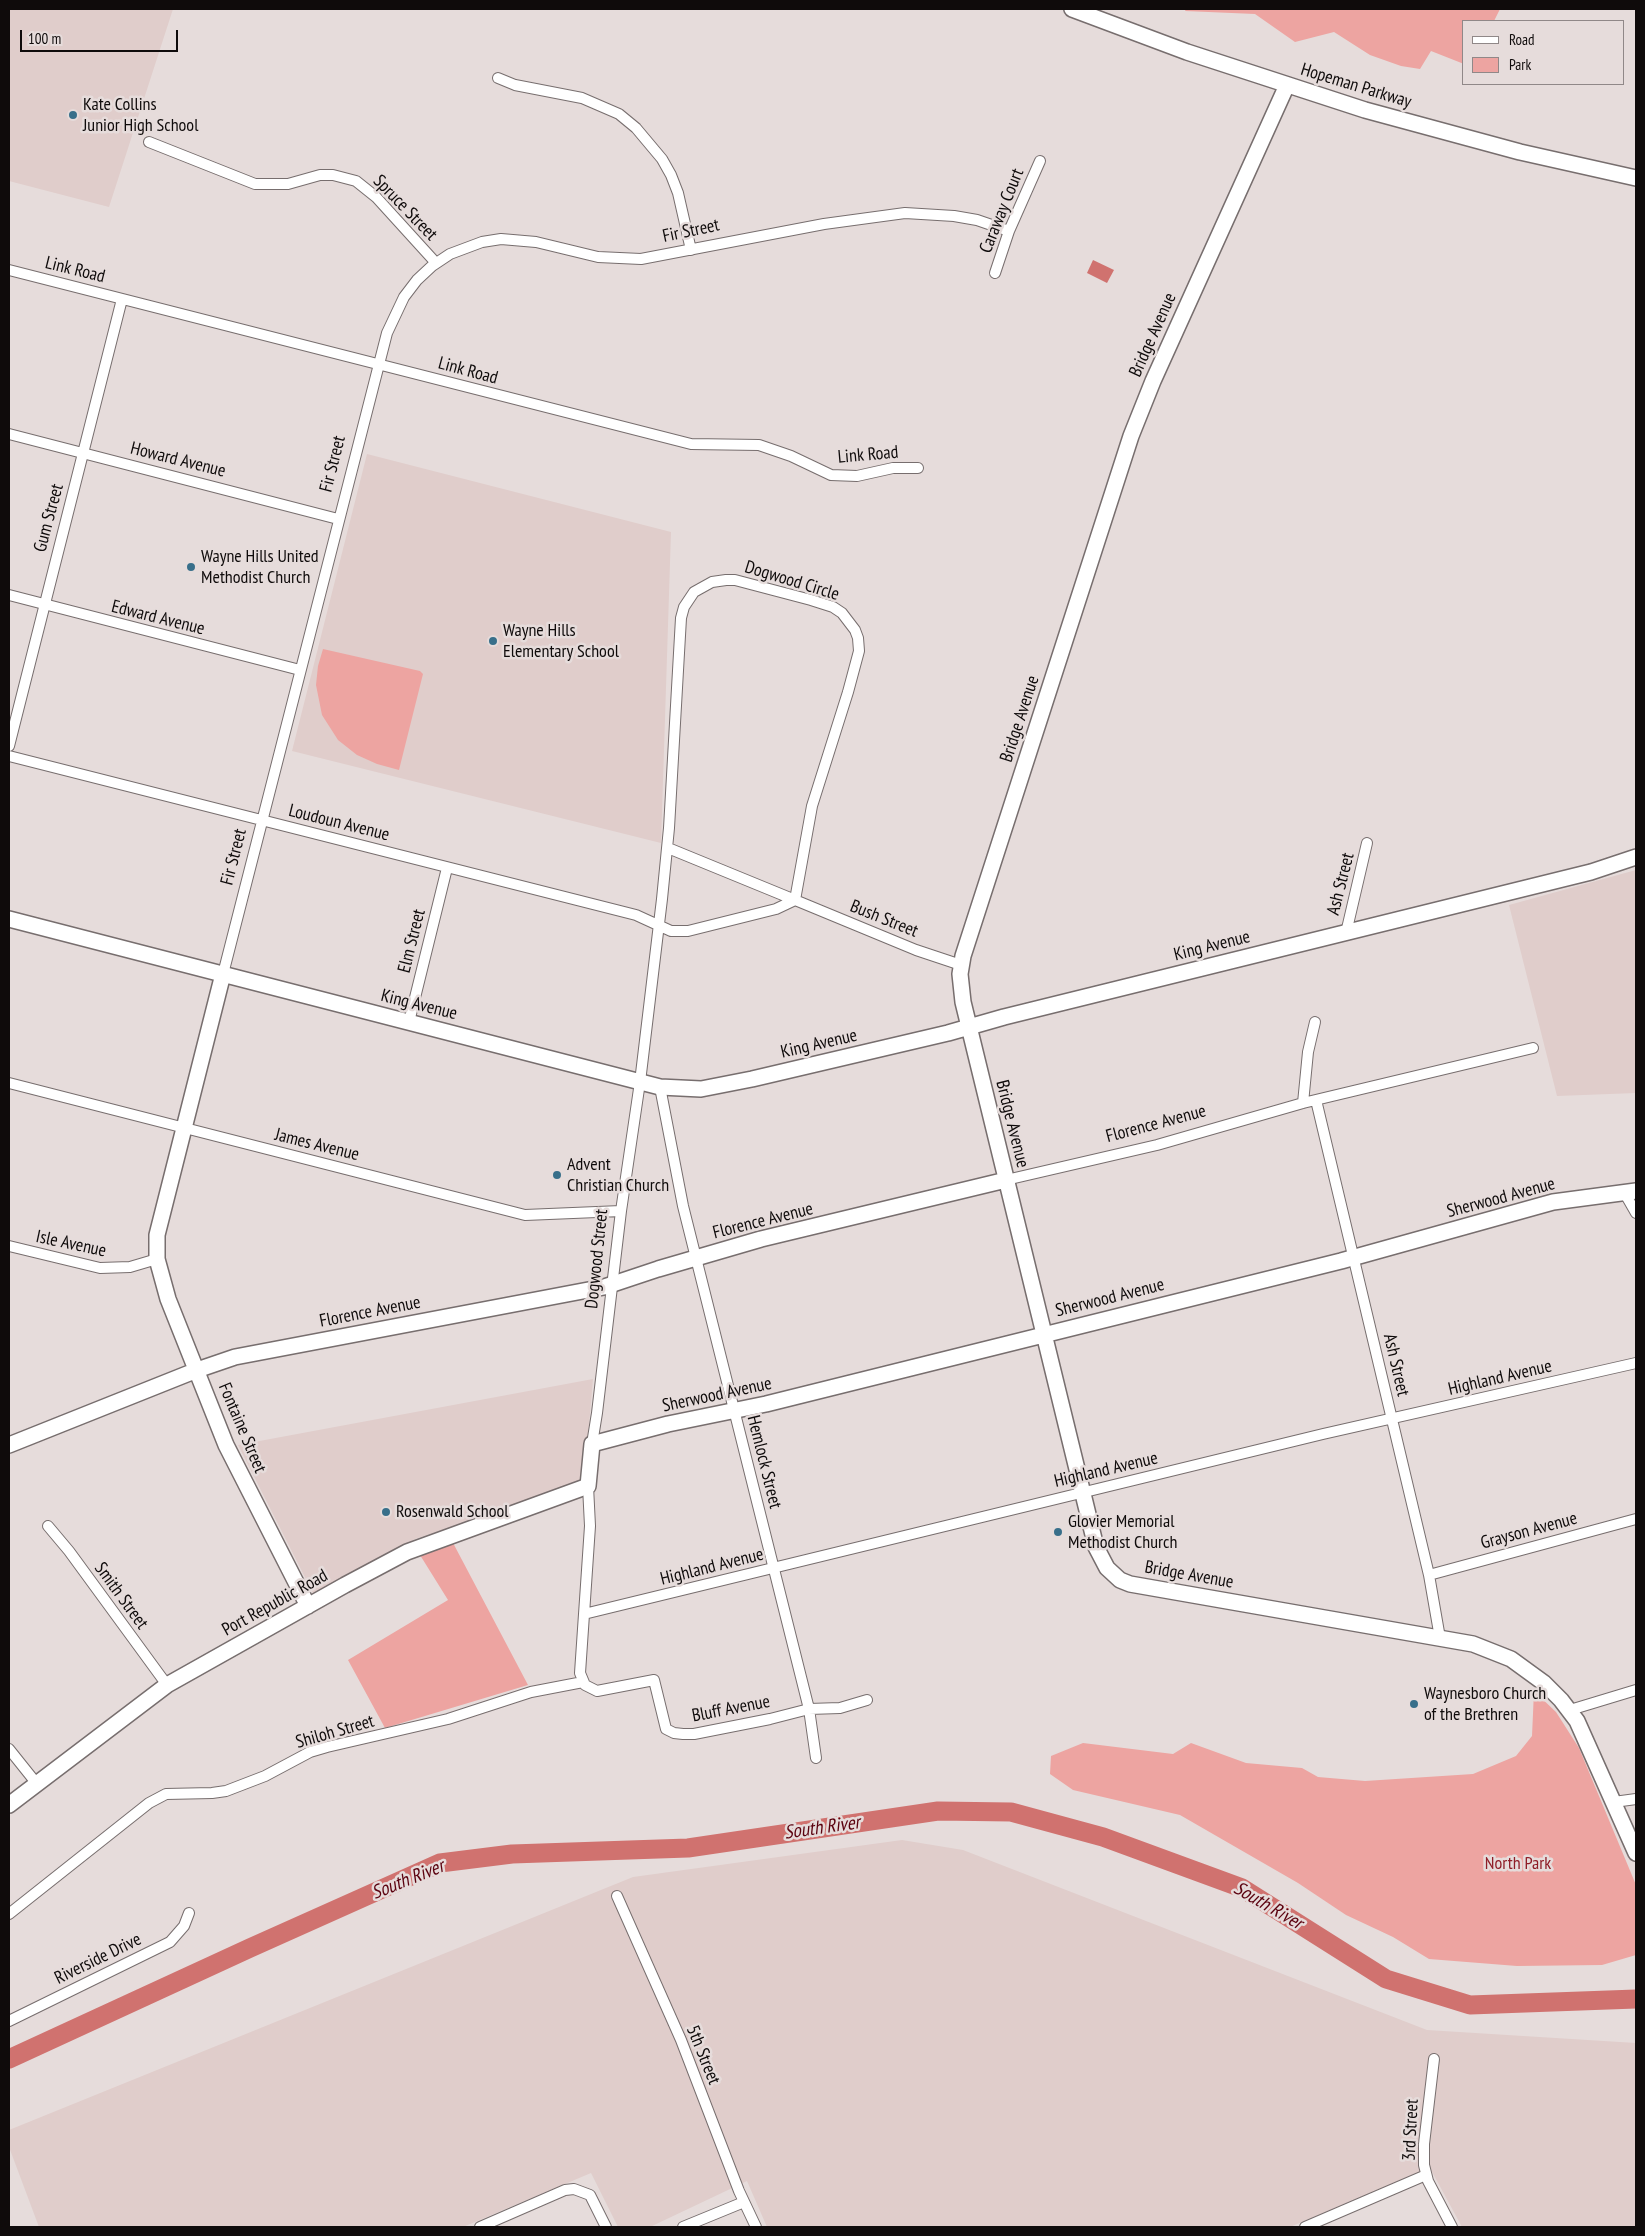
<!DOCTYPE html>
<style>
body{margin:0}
#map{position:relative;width:1645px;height:2236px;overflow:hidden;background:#e6dcdb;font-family:"PT Sans Narrow",sans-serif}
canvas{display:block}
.frame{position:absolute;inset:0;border:10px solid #0f0b0b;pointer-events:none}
.legend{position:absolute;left:1462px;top:20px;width:162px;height:65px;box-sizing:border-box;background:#e6dcdb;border:1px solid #908888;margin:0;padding:6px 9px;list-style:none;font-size:15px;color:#0f0b0b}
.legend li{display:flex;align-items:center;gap:10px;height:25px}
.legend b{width:25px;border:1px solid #908888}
.scale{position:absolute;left:20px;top:30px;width:158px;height:22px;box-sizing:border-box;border:2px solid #0f0b0b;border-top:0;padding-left:6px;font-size:15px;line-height:18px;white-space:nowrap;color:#0f0b0b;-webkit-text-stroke:4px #e6dcdb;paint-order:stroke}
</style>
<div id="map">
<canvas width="1645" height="2236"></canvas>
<div class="frame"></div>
<ul class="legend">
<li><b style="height:6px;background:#fff"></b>Road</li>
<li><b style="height:14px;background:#eda4a1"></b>Park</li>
</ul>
<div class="scale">100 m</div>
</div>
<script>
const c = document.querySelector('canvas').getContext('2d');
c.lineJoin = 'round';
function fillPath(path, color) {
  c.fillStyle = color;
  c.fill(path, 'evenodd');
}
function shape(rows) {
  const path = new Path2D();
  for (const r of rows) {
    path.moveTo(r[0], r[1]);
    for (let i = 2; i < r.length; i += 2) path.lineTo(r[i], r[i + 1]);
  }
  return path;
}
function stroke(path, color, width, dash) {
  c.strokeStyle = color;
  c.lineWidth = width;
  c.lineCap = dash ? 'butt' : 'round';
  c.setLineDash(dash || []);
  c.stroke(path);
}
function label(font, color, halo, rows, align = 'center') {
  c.font = font + ' "PT Sans Narrow",sans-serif';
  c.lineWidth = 5;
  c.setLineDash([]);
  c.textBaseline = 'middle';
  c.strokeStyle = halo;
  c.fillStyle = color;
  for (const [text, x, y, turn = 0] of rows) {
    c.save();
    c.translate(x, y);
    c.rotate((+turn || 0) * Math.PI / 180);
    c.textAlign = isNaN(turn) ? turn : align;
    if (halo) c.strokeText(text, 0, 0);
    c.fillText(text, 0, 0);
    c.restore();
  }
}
const built = shape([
 [9,9,173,9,109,207,9,181],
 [367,454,671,532,661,843,292,751],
 [1636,870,1636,1093,1557,1096,1509,905],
 [593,1379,584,1484,415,1539,315,1597,238,1445],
 [902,1840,963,1850,1427,2030,1636,2043,1636,2227,1462,2227,1430,2168,1290,2227,767,2227,747,2181,650,2227,618,2227,591,2173,463,2227,39,2227,9,2147,9,2130,633,1877]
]);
const green = shape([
 [1186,9,1500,9,1494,21,1464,21,1464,64,1431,51,1420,69,1401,66,1370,55,1334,32,1295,42,1255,14,1185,11],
 [323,649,420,671,423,674,399,770,377,764,357,755,338,740,322,715,316,685,318,666],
 [452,1541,528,1685,385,1728,348,1660,448,1600,420,1555],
 [1534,1691,1556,1712,1579,1748,1636,1885,1636,1955,1602,1965,1517,1966,1429,1959,1393,1937,1346,1915,1298,1883,1180,1815,1073,1790,1050,1774,1051,1756,1083,1743,1173,1754,1191,1743,1246,1763,1302,1768,1318,1777,1365,1781,1473,1774,1516,1756,1532,1736]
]);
const water = shape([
 [1093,260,1114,270,1107,283,1087,273]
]);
const river = shape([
 [9,2059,250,1948,440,1863,512,1854,688,1848,938,1811,1011,1812,1103,1837,1242,1888,1386,1979,1470,2005,1636,1999]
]);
const street = shape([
 [498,78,515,85,582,98,619,114,636,128,662,159,671,175,678,193,691,250],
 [149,142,255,184,288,184,320,175,333,175,356,181,376,197,436,263],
 [9,270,691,444,759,445,791,456,831,475,857,476,893,468,918,468],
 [995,273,1009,231,1040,161],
 [9,434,338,519],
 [9,595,300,670],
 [9,746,122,299],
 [9,756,636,915,671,931,688,931,776,909,795,900,916,950,961,965],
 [1346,933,1367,843],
 [223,974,387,333,404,297,417,280,432,266,450,254,482,242,501,239,536,242,598,257,641,259,824,224,905,213,954,216,977,220,1009,231],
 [409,1022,447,868],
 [9,1083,525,1215,621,1211],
 [660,1087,683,1206,809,1709,816,1758],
 [1316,1100,1429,1575,1440,1638],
 [1303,1103,1308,1052,1315,1022],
 [1006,1180,1157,1145,1303,1103,1533,1048],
 [1624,1192,1636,1213],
 [9,1246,100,1268,130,1267,157,1259],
 [592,1444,597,1413,621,1211,640,1082,662,899,669,828,681,618,684,607,694,592,712,582,726,580,735,580,811,600,833,607,842,613,855,630,858,638,859,651,848,692,812,806,795,900,668,848],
 [588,1486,590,1526,580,1673,585,1685,597,1691,654,1680,666,1729,674,1733,683,1734,694,1734,770,1719,809,1709,840,1708,867,1700],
 [48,1526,69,1551,167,1685],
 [1429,1575,1636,1519],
 [584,1614,1323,1434,1636,1363],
 [1570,1710,1636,1690],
 [9,1749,37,1784],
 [1614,1802,1636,1799],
 [617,1896,681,2040,739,2191,756,2227],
 [9,1914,149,1803,166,1794,212,1793,226,1791,265,1776,310,1752,327,1747,448,1719,531,1692,583,1682],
 [9,2021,170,1942,184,1926,189,1913],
 [1434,2059,1424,2144,1424,2165,1428,2181,1452,2227],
 [480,2227,565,2190,574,2189,590,2195,606,2227],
 [683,2227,744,2202],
 [1305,2227,1426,2175]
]);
const secondary = shape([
 [1072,9,1187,52,1365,110,1520,152,1636,178],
 [1287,85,1153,381,1131,436,963,956,960,974,963,1002,1096,1547,1107,1568,1120,1580,1130,1584,1473,1644,1511,1659,1544,1683,1561,1700,1577,1721,1636,1853],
 [9,919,660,1087,701,1089,752,1079,948,1033,1004,1017,1591,872,1636,857],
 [223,974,157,1235,157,1259,168,1299,226,1445,308,1606],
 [9,1445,197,1370,235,1357,604,1287,658,1269,761,1239,1006,1180],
 [9,1805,167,1685,345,1585,407,1552,588,1486,592,1444,668,1424,766,1404,1341,1261,1553,1202,1636,1191]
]);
const markers = [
 [73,115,5,"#386f8a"],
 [191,567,5,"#386f8a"],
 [493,641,5,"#386f8a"],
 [557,1175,5,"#386f8a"],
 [386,1512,5,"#386f8a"],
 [1058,1532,5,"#386f8a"],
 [1414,1704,5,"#386f8a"]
];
const streetNames = [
 ["Hopeman Parkway",1356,86,17],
 ["Spruce Street",405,208,46],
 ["Caraway Court",1002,211,-68],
 ["Fir Street",691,231,-12],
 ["Link Road",75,270,14],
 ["Bridge Avenue",1153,335,-66],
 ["Link Road",468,371,15],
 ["Link Road",868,455,-5],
 ["Howard Avenue",178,460,14],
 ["Fir Street",333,464,-76],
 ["Gum Street",49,518,-75],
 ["Dogwood Circle",792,581,17],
 ["Edward Avenue",158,618,14],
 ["Bridge Avenue",1020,719,-72],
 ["Loudoun Avenue",339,823,14],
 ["Fir Street",234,857,-76],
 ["Ash Street",1341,884,-76],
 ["Bush Street",884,919,22],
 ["Elm Street",412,941,-76],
 ["King Avenue",1212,946,-14],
 ["King Avenue",419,1005,14],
 ["King Avenue",819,1044,-13],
 ["Bridge Avenue",1012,1124,76],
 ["Florence Avenue",1156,1124,-15],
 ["James Avenue",317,1145,14],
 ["Sherwood Avenue",1501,1198,-15],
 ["Florence Avenue",763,1221,-14],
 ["Isle Avenue",71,1244,12],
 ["Dogwood Street",597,1259,-84],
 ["Sherwood Avenue",1110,1298,-14],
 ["Florence Avenue",370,1312,-11],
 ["Ash Street",1396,1365,77],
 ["Highland Avenue",1500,1378,-13],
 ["Sherwood Avenue",717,1395,-12],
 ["Fontaine Street",242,1428,67],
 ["Hemlock Street",764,1462,76],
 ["Highland Avenue",1106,1470,-13],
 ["Grayson Avenue",1529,1531,-15],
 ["Highland Avenue",712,1567,-14],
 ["Bridge Avenue",1189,1575,10],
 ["Smith Street",121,1596,54],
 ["Port Republic Road",275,1603,-29],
 ["Bluff Avenue",731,1709,-11],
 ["Shiloh Street",335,1732,-16],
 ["Riverside Drive",98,1959,-26],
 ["5th Street",703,2055,68],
 ["3rd Street",1411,2130,-87]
];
const poiNames = [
 ["Kate Collins",83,105],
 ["Junior High School",83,126],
 ["Wayne Hills United",201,557],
 ["Methodist Church",201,578],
 ["Wayne Hills",503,631],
 ["Elementary School",503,652],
 ["Advent",567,1165],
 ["Christian Church",567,1186],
 ["Rosenwald School",396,1512],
 ["Glovier Memorial",1068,1522],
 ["Methodist Church",1068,1543],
 ["Waynesboro Church",1424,1694],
 ["of the Brethren",1424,1715]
];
const parkNames = [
 ["North Park",1518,1864]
];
const waterNames = [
 ["South River",822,1828,-8],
 ["South River",408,1880,-22],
 ["South River",1268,1906,30]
];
fillPath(built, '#e0cdcb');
fillPath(green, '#eda4a1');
fillPath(water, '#d0726f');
stroke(river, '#d0726f', 19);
stroke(street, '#776e6e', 12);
stroke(secondary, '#776e6e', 18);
stroke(street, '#fff', 10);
stroke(secondary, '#fff', 15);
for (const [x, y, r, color] of markers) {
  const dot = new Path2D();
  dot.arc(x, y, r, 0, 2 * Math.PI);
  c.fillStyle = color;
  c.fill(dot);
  stroke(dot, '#e6dcdb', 2);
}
label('18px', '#0f0b0b', '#e6dcdb', streetNames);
label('18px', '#0f0b0b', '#e6dcdb', poiNames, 'left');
label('18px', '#8f1d27', '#e6dcdb', parkNames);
label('italic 19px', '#5b020f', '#e6dcdb', waterNames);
</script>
